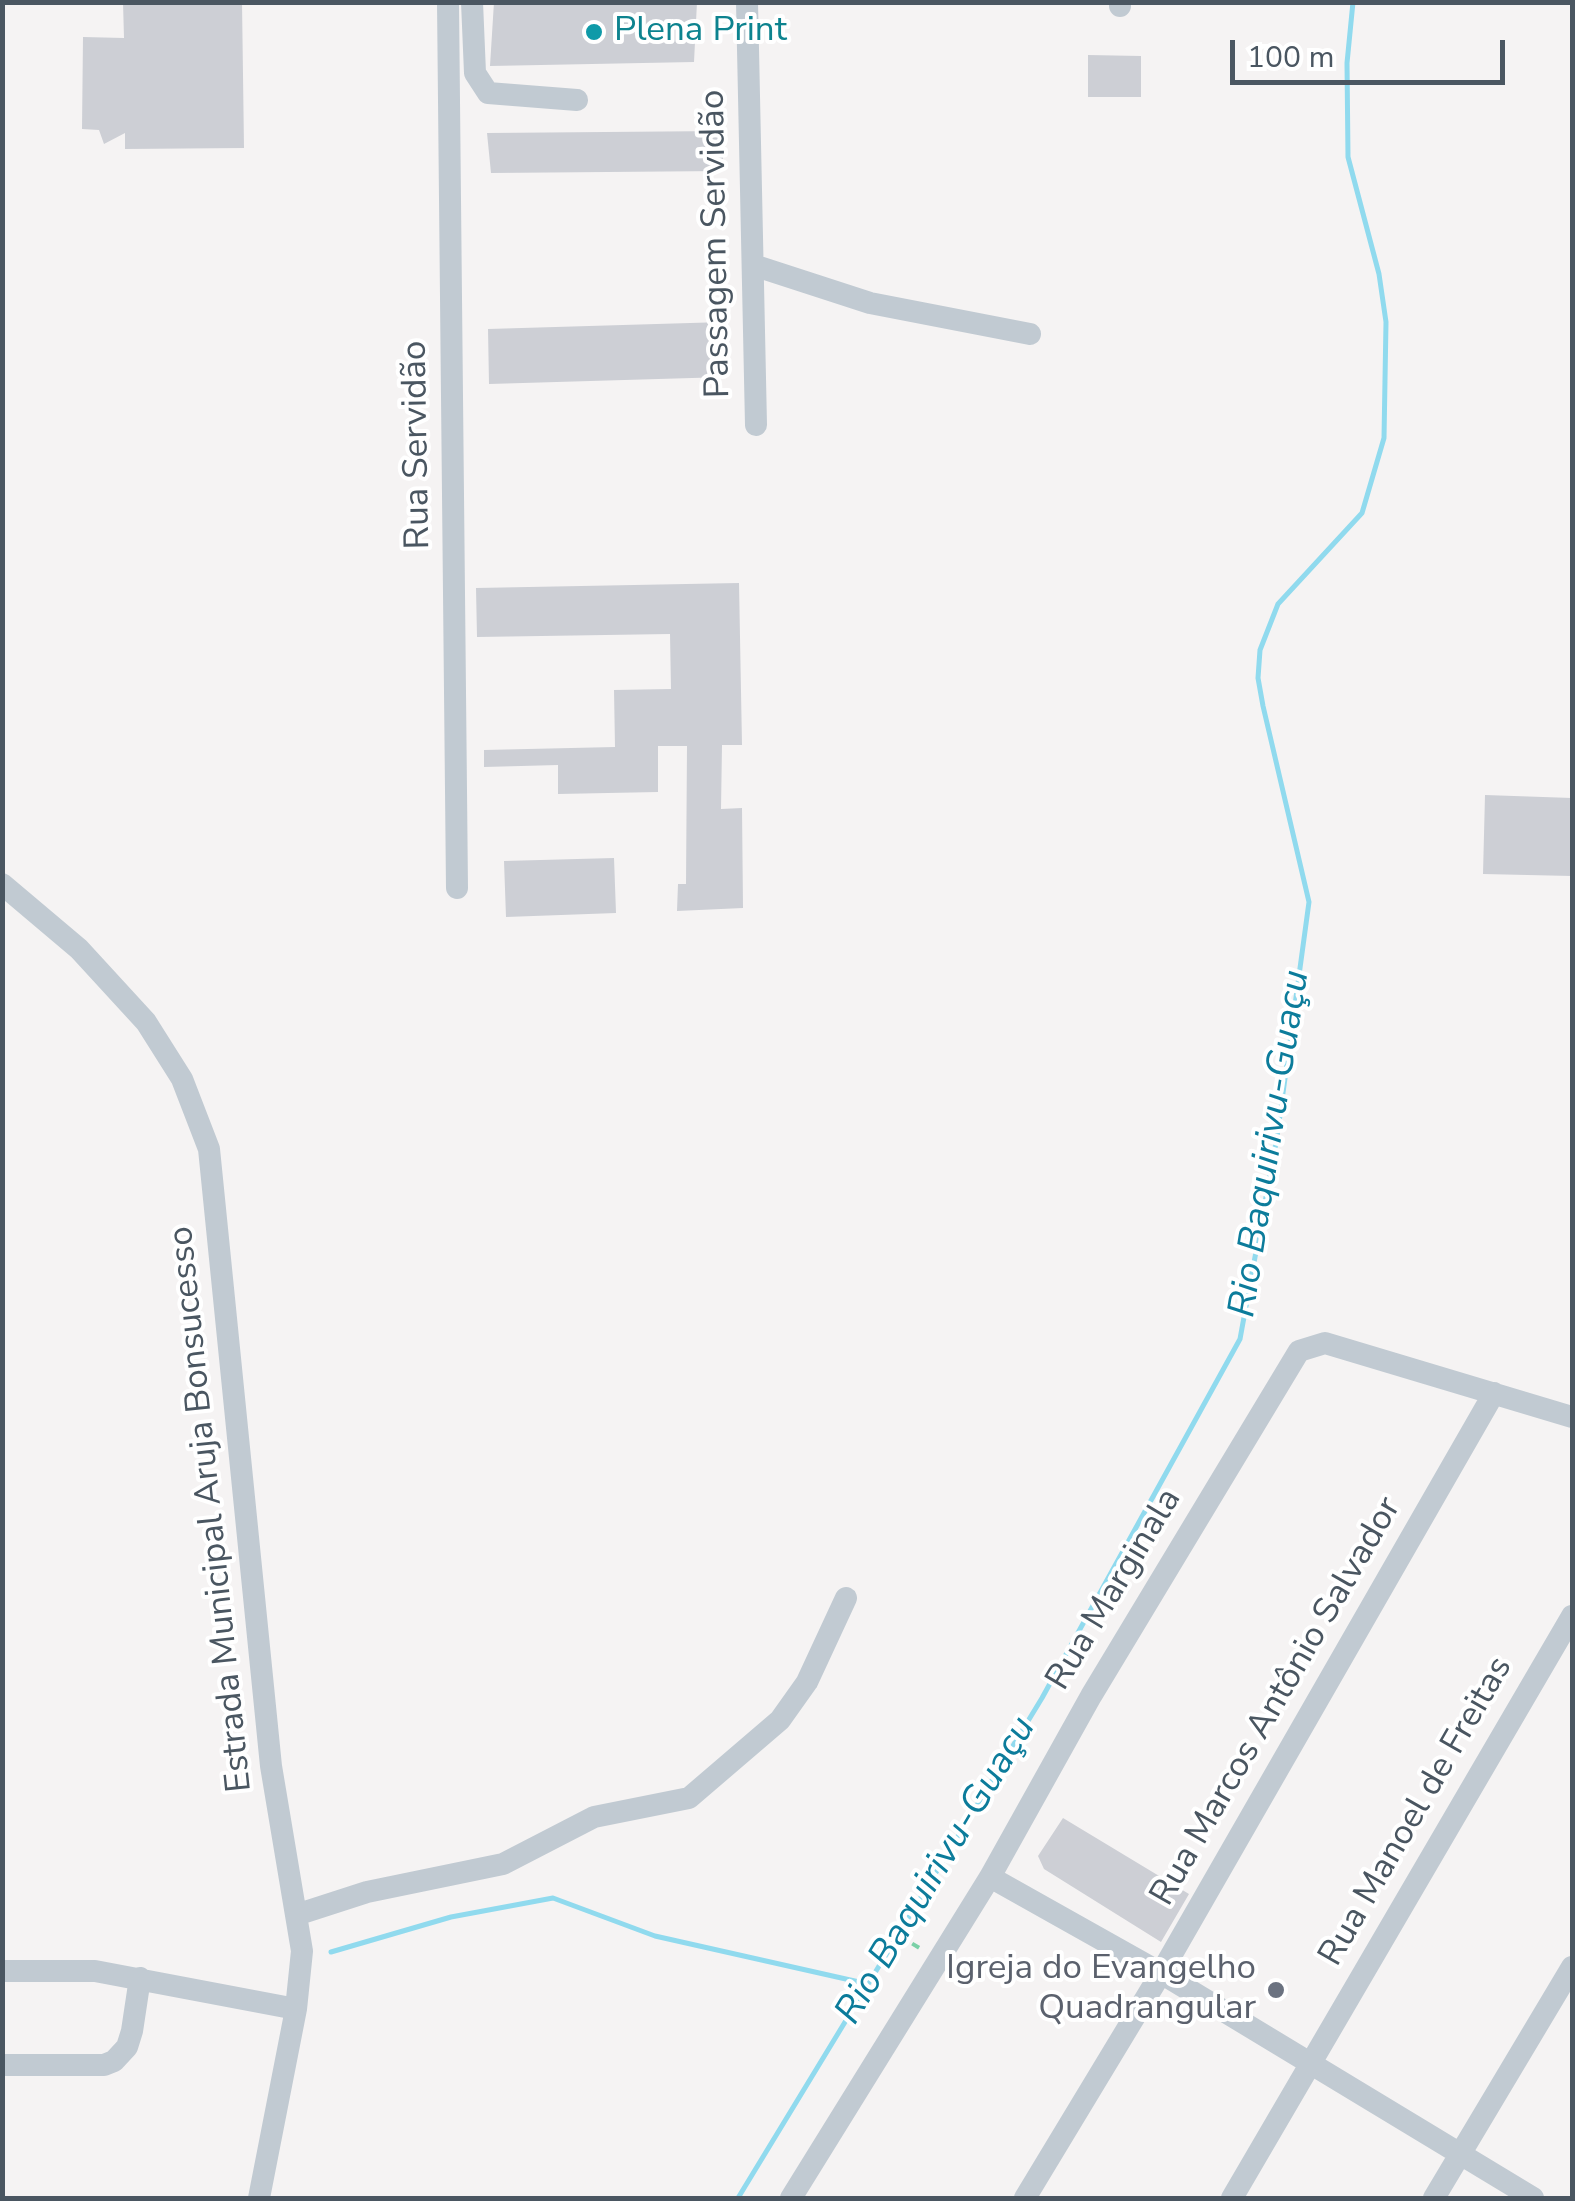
<!DOCTYPE html>
<meta charset="utf-8">
<style>
body{margin:0}
#map{position:relative;width:1575px;height:2201px;overflow:hidden;background:#f5f3f3;font-family:"Nunito Sans",sans-serif}
canvas{display:block}
.frame{position:absolute;inset:0;border:5px solid #4a5661;pointer-events:none}
.scale{position:absolute;left:1230px;top:40px;width:275px;height:45px;box-sizing:border-box;border:5px solid #4a5661;border-top:0;padding-left:12px;font-size:30px;line-height:35px;white-space:nowrap;color:#4a5661;-webkit-text-stroke:8px #fff;paint-order:stroke}
</style>
<div id="map">
<canvas width="1575" height="2201"></canvas>
<div class="frame"></div>
<div class="scale">100 m</div>
</div>
<script>
const c = document.querySelector('canvas').getContext('2d');
c.lineJoin = 'round';
function shape(rows) {
  const path = new Path2D();
  for (const r of rows) {
    path.moveTo(r[0], r[1]);
    for (let i = 2; i < r.length; i += 2) path.lineTo(r[i], r[i + 1]);
  }
  return path;
}
function stroke(path, color, width, dash) {
  c.strokeStyle = color;
  c.lineWidth = width;
  c.lineCap = dash ? 'butt' : 'round';
  c.setLineDash(dash || []);
  c.stroke(path);
}
function fillPath(path, color) {
  c.fillStyle = color;
  c.fill(path, 'evenodd');
}
function label(font, color, halo, rows, align = 'center') {
  c.font = font + ' "Nunito Sans",sans-serif';
  c.lineWidth = 8;
  c.setLineDash([]);
  c.textBaseline = 'middle';
  c.strokeStyle = halo;
  c.fillStyle = color;
  for (const [text, x, y, turn = 0] of rows) {
    c.save();
    c.translate(x, y);
    c.rotate((+turn || 0) * Math.PI / 180);
    c.textAlign = isNaN(turn) ? turn : align;
    if (halo) c.strokeText(text, 0, 0);
    c.fillText(text, 0, 0);
    c.restore();
  }
}
const stream = shape([
 [331,1952,451,1917,553,1898,655,1936,868,1984],
 [738,2198,1042,1698,1240,1339,1277,1137,1309,902,1263,706,1258,678,1260,650,1278,604,1362,513,1384,438,1386,322,1379,274,1348,157,1347,63,1353,2]
]);
const building = shape([
 [123,2,242,2,244,148,125,149,125,133,104,144,99,130,82,129,83,37,124,38],
 [494,2,697,2,694,62,490,66],
 [1088,55,1141,56,1141,97,1088,97],
 [723,131,723,171,491,173,487,133],
 [724,322,726,377,489,384,488,329],
 [739,583,742,745,722,745,721,809,742,808,743,908,677,911,678,884,686,884,687,746,658,746,658,792,558,794,558,765,484,767,484,750,615,747,614,690,671,689,670,634,477,637,476,588],
 [1485,795,1572,798,1572,876,1483,874],
 [614,858,616,913,506,917,504,861],
 [1063,1818,1189,1894,1161,1942,1044,1869,1038,1856]
]);
const path = shape([
 [901,1937,923,1950]
]);
const minor = shape([
 [448,2,457,888],
 [472,2,475,73,488,93,577,100],
 [747,2,756,425],
 [1120,2,1120,6],
 [753,265,870,303,1030,334],
 [2,884,79,949,146,1022,182,1079,209,1149,271,1766,302,1951,296,2009,259,2198],
 [990,1877,1161,1973,1533,2198],
 [299,1914,367,1892,503,1864,594,1817,689,1798,780,1720,807,1682,846,1598],
 [2,1971,95,1971,296,2009],
 [2,2065,104,2065,114,2061,127,2047,132,2031,140,1978],
 [791,2198,990,1877,1091,1696,1299,1351,1325,1343,1572,1417],
 [1025,2198,1161,1973,1494,1393],
 [1232,2198,1572,1616],
 [1434,2198,1572,1967]
]);
const markers = [
 [594,32,10,"#0f9aa8"],
 [1276,1990,10,"#6b7280"]
];
const cultureNames = [
 ["Plena Print",614,32]
];
const streetNames = [
 ["Passagem Servidão",717,244,-91],
 ["Rua Servidão",418,445,-91],
 ["Estrada Municipal Aruja Bonsucesso",212,1509,-96],
 ["Rua Marginala",1115,1590,-59],
 ["Rua Marcos Antônio Salvador",1277,1702,-60],
 ["Rua Manoel de Freitas",1417,1812,-60]
];
const worshipNames = [
 ["Igreja do Evangelho",1256,1970],
 ["Quadrangular",1256,2010]
];
const waterNames = [
 ["Rio Baquirivu-Guaçu",1271,1144,-81],
 ["Rio Baquirivu-Guaçu",937,1871,-59]
];
stroke(stream, '#90daee', 5);
fillPath(building, '#cdcfd5');
stroke(path, '#7ad0a6', 4, [8, 5]);
stroke(minor, '#c1cad2', 22);
for (const [x, y, r, color] of markers) {
  const dot = new Path2D();
  dot.arc(x, y, r, 0, 2 * Math.PI);
  c.fillStyle = color;
  c.fill(dot);
  stroke(dot, '#fff', 4);
}
label('35px', '#0d838f', '#fff', cultureNames, 'left');
label('35px', '#4a5661', '#fff', streetNames);
label('35px', '#5b616d', '#fff', worshipNames, 'right');
label('italic 38px', '#0c7c9b', '#fff', waterNames);
</script>
